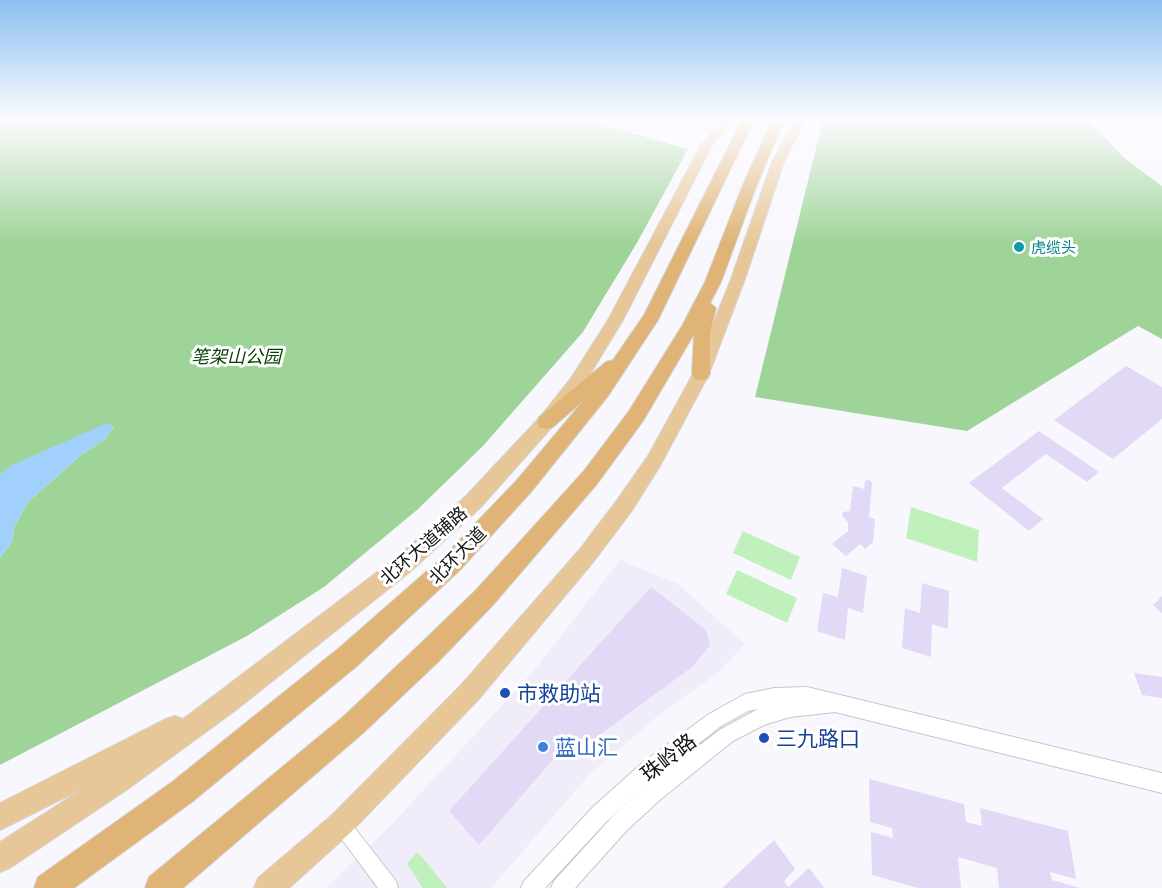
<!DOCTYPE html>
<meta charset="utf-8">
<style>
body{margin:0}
canvas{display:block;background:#f8f7fd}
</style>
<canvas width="1162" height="888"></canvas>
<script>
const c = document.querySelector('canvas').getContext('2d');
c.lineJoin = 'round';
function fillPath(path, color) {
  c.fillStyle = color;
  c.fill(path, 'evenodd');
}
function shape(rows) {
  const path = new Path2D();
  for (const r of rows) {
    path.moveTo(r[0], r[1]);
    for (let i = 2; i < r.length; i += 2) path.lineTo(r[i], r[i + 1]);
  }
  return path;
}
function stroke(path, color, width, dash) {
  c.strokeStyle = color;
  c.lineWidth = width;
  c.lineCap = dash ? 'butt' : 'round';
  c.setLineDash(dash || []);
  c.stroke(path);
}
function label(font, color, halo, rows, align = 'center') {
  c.font = font + ' Georgia,"Noto Sans SC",serif';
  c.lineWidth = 6;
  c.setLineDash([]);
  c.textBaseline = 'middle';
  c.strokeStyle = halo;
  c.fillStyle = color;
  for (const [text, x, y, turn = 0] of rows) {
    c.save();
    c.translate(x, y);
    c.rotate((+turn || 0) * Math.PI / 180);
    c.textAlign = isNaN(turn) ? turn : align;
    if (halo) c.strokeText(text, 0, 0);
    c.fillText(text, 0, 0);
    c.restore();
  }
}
const built = shape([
 [620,560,678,584,745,644,720,671,654,719,590,774,491,888,326,888,391,825,532,673]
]);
const green = shape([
 [911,507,979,530,977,562,906,538],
 [743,531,800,557,791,580,733,553],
 [737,570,797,598,787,623,726,594],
 [417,852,422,857,447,888,423,888,407,864]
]);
const forest = shape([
 [0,120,583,120,688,149,638,241,583,332,482,447,417,510,324,587,247,636,0,765,0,558,12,542,14,527,28,502,80,456,105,439,114,427,107,424,13,465,0,475],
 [823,120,1088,120,1123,157,1162,186,1162,339,1138,326,967,431,755,397]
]);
const water = shape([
 [107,423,114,427,105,439,80,456,28,502,14,527,12,542,0,558,0,475,12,465]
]);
const building = shape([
 [1126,366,1162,387,1162,419,1113,459,1054,420],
 [1039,431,1099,472,1087,482,1046,454,1002,488,1043,519,1029,531,969,483],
 [869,479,872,483,869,517,875,519,873,542,865,549,860,544,846,556,832,544,848,531,848,523,842,515,843,512,850,511,853,486,864,489,865,481],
 [842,568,867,576,863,613,848,608,845,640,817,631,823,593,838,597],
 [922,583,949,591,948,629,932,624,931,657,902,648,905,608,920,613],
 [651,587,706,630,710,645,692,667,576,752,567,743,479,845,449,811],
 [1162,596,1162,613,1153,605],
 [1134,673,1162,677,1162,698,1142,695],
 [869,779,964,804,966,822,982,826,980,808,1068,831,1076,879,1050,872,1052,880,1080,888,999,888,997,868,958,857,961,888,918,888,872,875,871,832,893,838,892,828,870,822],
 [774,840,795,869,784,881,788,887,809,868,824,888,722,888]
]);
const minor = shape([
 [341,815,347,818,396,881,398,888,378,888,335,830,332,824,335,818,341,815]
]);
const tertiary = shape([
 [807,687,1162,773,1162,793,835,712,790,717,764,725,733,741,661,799,627,830,575,888,551,888,554,881,613,816,647,785,721,729,758,709,748,711,721,726,656,777,607,821,545,888,521,888,524,881,593,807,642,763,709,714,745,694,774,688,807,687]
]);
const primary = shape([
 [721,120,731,120,711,147,623,320,583,386,552,427,480,508,411,571,236,710,125,791,10,868,0,872,0,842,84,788,0,830,0,803,166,719,175,716,183,719,397,557,466,496,540,417,571,378,608,320,700,147,721,120],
 [795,120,805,120,784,162,745,279,709,374,660,466,631,512,594,561,478,700,350,833,289,888,254,888,258,878,332,815,462,684,580,549,617,500,648,456,693,374,731,279,772,162,795,120]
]);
const trunk = shape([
 [742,120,754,120,658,320,608,396,531,492,460,570,357,666,192,802,74,888,34,888,38,877,172,782,339,648,444,556,517,480,584,400,553,427,546,429,539,427,537,422,539,417,606,362,613,360,644,315,742,120],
 [772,120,784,120,756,187,721,282,710,303,716,308,710,333,710,374,707,379,701,380,695,379,692,374,694,334,643,421,597,484,492,606,437,663,362,734,183,888,145,888,149,877,344,716,419,645,476,590,583,472,629,411,682,326,705,282,742,187,772,120]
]);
const markers = [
 [1019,247,6,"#0f9aa8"],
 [505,693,6,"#1a4fb4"],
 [764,738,6,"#1a4fb4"],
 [543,747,6,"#3f7fe0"]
];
const farCulturenames = [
 ["虎缆头",1031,247]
];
const parkNames = [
 ["笔架山公园",236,356]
];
const streetNames = [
 ["北环大道辅路",423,545,-41],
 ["北环大道",457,555,-45]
];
const nearTransitnames = [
 ["市救助站",517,693],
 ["三九路口",776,738]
];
const nearShopnames = [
 ["蓝山汇",555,747]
];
const nearStreetnames = [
 ["珠岭路",668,757,-38]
];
fillPath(built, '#f0ecfa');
fillPath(green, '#c0f0bb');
fillPath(forest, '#9fd499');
fillPath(water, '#a0d0fb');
fillPath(building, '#e1d9f5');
stroke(minor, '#c7c6cc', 2);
stroke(tertiary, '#c7c6cc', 2);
stroke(primary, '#d5d5d5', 2);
stroke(trunk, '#d5d5d5', 2);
fillPath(minor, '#fff');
fillPath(tertiary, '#fff');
fillPath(primary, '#e7c798');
fillPath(trunk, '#dfb476');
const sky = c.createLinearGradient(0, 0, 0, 244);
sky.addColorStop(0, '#8bbff0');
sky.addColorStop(0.49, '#fcfbfe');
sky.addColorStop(1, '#fcfbfe00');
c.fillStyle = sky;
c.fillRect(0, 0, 1162, 244);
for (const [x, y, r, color] of markers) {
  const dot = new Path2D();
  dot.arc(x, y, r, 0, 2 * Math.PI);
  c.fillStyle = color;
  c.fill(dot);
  stroke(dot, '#fff', 2);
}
label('15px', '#0d838f', '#fff', farCulturenames, 'left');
label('italic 18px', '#0a4106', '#fff', parkNames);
label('18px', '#141416', '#fff', streetNames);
label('21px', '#164399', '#fff', nearTransitnames, 'left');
label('21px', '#366cbe', '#fff', nearShopnames, 'left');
label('21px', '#141416', '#fff', nearStreetnames);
</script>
